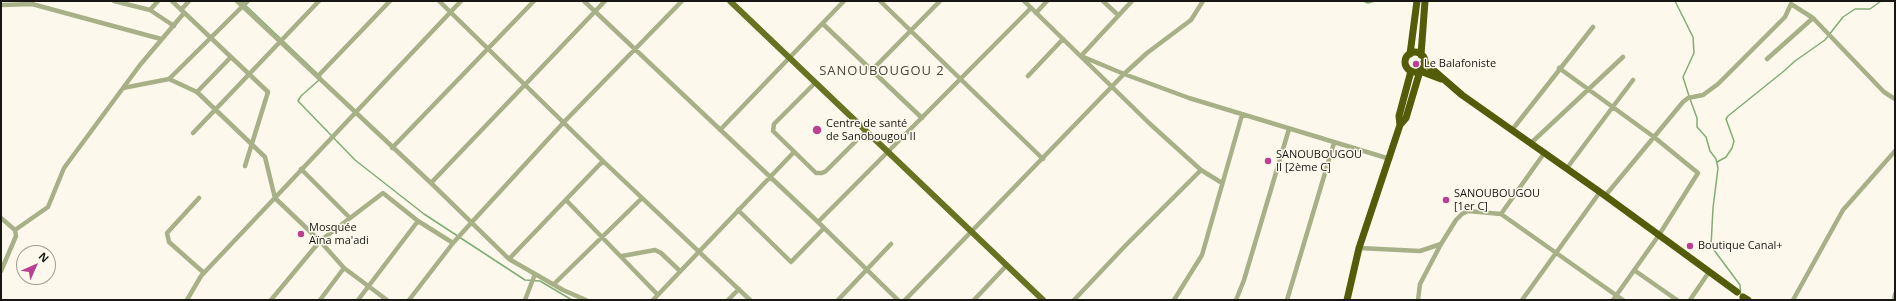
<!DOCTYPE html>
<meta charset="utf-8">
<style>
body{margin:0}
#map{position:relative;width:1896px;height:301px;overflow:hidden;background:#fcf9ec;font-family:"Open Sans",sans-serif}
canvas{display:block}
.frame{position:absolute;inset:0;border:2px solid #171612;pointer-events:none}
.north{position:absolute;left:16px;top:245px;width:40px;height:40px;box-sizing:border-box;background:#fcf9ec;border:1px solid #a09e95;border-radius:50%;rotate:45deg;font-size:11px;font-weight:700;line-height:16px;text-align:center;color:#171612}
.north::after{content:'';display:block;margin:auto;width:14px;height:18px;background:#ba4093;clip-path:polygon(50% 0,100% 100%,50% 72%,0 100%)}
</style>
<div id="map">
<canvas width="1896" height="301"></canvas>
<div class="frame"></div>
<div class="north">N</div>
</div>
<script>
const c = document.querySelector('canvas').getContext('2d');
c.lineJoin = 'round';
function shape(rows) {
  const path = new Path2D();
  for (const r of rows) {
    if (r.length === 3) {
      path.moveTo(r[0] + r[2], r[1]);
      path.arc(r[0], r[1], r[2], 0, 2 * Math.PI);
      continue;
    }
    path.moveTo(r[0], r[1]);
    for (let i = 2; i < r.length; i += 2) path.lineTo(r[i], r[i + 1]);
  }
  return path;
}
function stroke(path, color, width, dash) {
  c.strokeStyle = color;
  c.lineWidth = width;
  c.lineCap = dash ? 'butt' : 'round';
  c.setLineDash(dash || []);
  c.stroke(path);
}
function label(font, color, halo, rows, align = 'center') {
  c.font = font + ' "Open Sans",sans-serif';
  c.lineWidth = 3;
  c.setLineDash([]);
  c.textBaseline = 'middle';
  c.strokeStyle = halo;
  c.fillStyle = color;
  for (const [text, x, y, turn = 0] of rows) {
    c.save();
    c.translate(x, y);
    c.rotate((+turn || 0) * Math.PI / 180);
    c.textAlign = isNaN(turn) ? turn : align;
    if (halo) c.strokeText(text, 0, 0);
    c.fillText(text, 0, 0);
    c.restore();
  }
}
const stream = shape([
 [241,1,321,77],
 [1363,1,1368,3,1375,1],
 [1675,1,1693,37,1694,53,1683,77,1689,96],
 [319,80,301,96,298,101,355,160,424,214,525,280,540,281,572,300],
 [1690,99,1697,118,1697,127,1706,137,1710,151,1716,159,1718,168,1713,208,1711,246,1740,285,1741,300],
 [1717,162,1726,157,1732,148,1734,141,1726,119,1728,116,1784,71,1795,61,1825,40,1843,17,1855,9,1870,9,1881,1]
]);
const minor = shape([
 [114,1,150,10,174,26],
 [172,1,268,92,245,166],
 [237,1,431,183,509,259,563,290,586,300],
 [439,1,603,161,750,300],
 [584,1,818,222,898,300],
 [880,1,1043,159],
 [1024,1,1149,123,1201,170,1222,183],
 [1103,1,1118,15],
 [1132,1,1081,56,1124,74,1189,98,1390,159],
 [1,5,32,4,161,39],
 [150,10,158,1],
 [181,10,189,1],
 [1036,13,1047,1],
 [823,24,922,118],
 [1767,59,1813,18],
 [1559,68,1654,137,1698,173,1659,235,1613,300],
 [872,70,940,1],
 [318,76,390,1],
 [1028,76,1063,39],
 [169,79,197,92,265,157,275,198,320,241,344,268,387,300],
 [815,83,774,124,773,131,816,173,822,173,826,171,866,131],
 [123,88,169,79,248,1],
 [197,92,230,58],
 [720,130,844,1],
 [1512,130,1593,27],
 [193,133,319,1],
 [1531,143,1623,57],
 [392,148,534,1],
 [1567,168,1633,80],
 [301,169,350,218],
 [431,183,605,1],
 [1605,196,1683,102,1688,98,1703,95,1718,84,1785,17,1791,4,1813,18,1884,92,1895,99],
 [199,198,167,233,169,242,204,273],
 [566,200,658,295],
 [738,210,791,262,824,228],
 [1501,214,1545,152],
 [1,218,15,230],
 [818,222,1031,8],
 [1359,248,1420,251,1441,244],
 [622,256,655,250,661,253,680,271],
 [509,259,603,161],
 [1634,270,1677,300],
 [1,271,16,236,15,230,48,207,64,168,140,65,184,13],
 [554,284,642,198],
 [187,300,201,276,461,1],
 [271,300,320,241,383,193,418,221,453,243],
 [320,300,344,268],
 [358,300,418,221],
 [409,300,453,243,472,222,563,123,682,1],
 [525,300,535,274],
 [653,300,794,152],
 [728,300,739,289],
 [838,300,891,244],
 [905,300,1124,74,1147,53,1191,20,1203,1],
 [974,300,1007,265],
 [1074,300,1125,246,1201,170],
 [1174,300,1202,255,1242,115],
 [1236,300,1244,280,1289,129],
 [1287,300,1334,143],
 [1418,300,1420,284,1441,244,1456,220,1462,214,1468,211,1501,214,1623,300],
 [1522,300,1600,192],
 [1690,300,1709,272],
 [1793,300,1843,210,1895,151],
 [1894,300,1895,294]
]);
const major = shape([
 [730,1,1043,300]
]);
const highway = shape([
 [1415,62,10],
 [1410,54,1417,1],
 [1421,55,1425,1],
 [1424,62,1462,95,1600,192,1737,292],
 [1400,125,1406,118,1420,71,1441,79],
 [1743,297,1748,300],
 [1347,300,1359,248,1400,125,1399,116,1411,71]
]);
const markers = [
 [1416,64,4,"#ba4093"],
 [817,130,5,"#ba4093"],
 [1268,161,4,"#ba4093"],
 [1446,200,4,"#ba4093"],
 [301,234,4,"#ba4093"],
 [1690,246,4,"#ba4093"]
];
const poiNames = [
 ["Le Balafoniste",1424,64],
 ["Centre de santé",826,124],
 ["de Sanobougou II",826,137],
 ["SANOUBOUGOU",1276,155],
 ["II [2ème C]",1276,168],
 ["SANOUBOUGOU",1454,194],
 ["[1er C]",1454,207],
 ["Mosquée",309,228],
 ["Aïna ma'adi",309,241],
 ["Boutique Canal+",1698,246]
];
const quarterNames = [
 ["SANOUBOUGOU 2",882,71]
];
stroke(stream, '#81ad74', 1.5);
stroke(minor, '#a8b088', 4.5);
stroke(major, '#677321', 6);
stroke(highway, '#525c09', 7);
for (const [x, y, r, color] of markers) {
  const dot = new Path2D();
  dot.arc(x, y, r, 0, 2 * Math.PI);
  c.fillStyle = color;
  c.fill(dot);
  stroke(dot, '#fcf9ec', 1.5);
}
label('11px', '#171612', '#fcf9ec', poiNames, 'left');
c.letterSpacing = '1px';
label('13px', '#48463c', '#fcf9ec', quarterNames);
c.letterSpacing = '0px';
</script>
